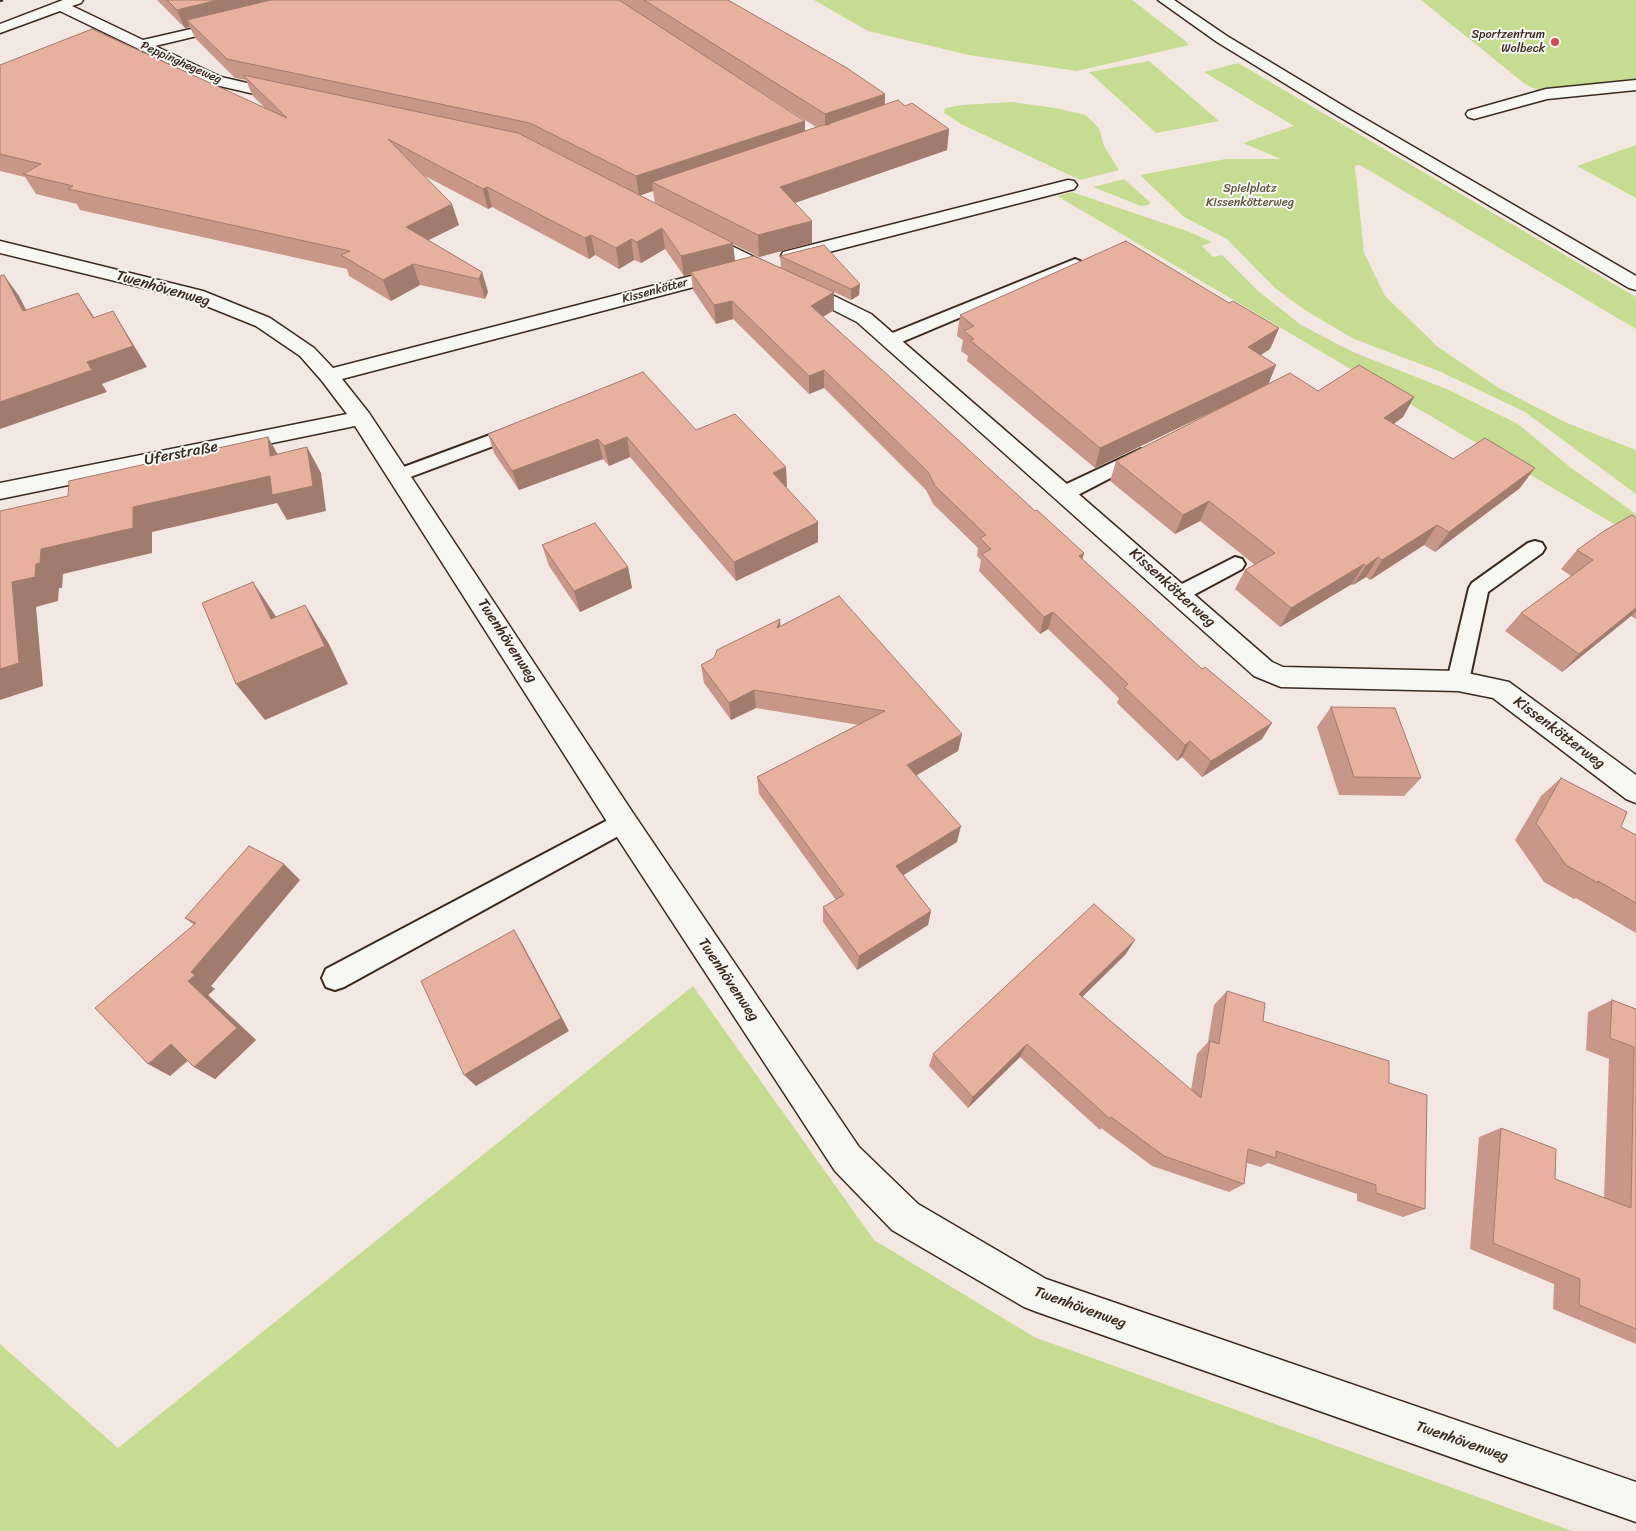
<!DOCTYPE html>
<meta charset="utf-8">
<style>
body{margin:0}
canvas{display:block;background:#f3e8e1}
</style>
<canvas width="1636" height="1531"></canvas>
<script>
const c = document.querySelector('canvas').getContext('2d');
c.lineJoin = 'round';
function fillPath(path, color) {
  c.fillStyle = color;
  c.fill(path, 'evenodd');
}
function shape(rows) {
  const path = new Path2D();
  for (const r of rows) {
    path.moveTo(r[0], r[1]);
    for (let i = 2; i < r.length; i += 2) path.lineTo(r[i], r[i + 1]);
  }
  return path;
}
function stroke(path, color, width, dash) {
  c.strokeStyle = color;
  c.lineWidth = width;
  c.lineCap = dash ? 'butt' : 'round';
  c.setLineDash(dash || []);
  c.stroke(path);
}
function label(font, color, halo, rows, align = 'center') {
  c.font = font + ' Sriracha,sans-serif';
  c.lineWidth = 4;
  c.setLineDash([]);
  c.textBaseline = 'middle';
  c.strokeStyle = halo;
  c.fillStyle = color;
  for (const [text, x, y, turn = 0] of rows) {
    c.save();
    c.translate(x, y);
    c.rotate((+turn || 0) * Math.PI / 180);
    c.textAlign = isNaN(turn) ? turn : align;
    if (halo) c.strokeText(text, 0, 0);
    c.fillText(text, 0, 0);
    c.restore();
  }
}
const green = shape([
 [814,0,1132,0,1183,39,1189,45,1077,71,969,55,868,31],
 [1421,0,1636,0,1636,85,1546,94,1525,84],
 [1149,61,1219,121,1156,133,1089,72],
 [1238,63,1636,297,1636,329,1360,165,1355,166,1364,253,1385,296,1438,347,1499,388,1567,423,1636,450,1636,494,1525,412,1439,371,1354,339,1305,310,1275,288,1227,239,1184,217,1140,175,1226,159,1281,159,1243,143,1294,126,1204,72],
 [1012,102,1055,108,1086,115,1099,128,1104,146,1119,170,1080,180,961,124,944,113,945,108,962,105],
 [1636,145,1636,198,1577,166],
 [1124,179,1150,202,1149,205,1141,206,1093,187],
 [1072,192,1187,231,1212,242,1202,246,1213,257,1222,255,1257,290,1301,325,1353,352,1449,390,1518,424,1570,467,1636,514,1636,537,1057,196],
 [693,986,874,1240,1034,1337,1572,1531,0,1531,0,1344,118,1448]
]);
const lane = shape([
 [1075,259,1080,261,1083,264,1080,267,897,344,885,344,883,340,885,336,1075,259],
 [517,425,523,427,526,431,523,435,405,479,399,481,393,479,390,475,393,471,517,425],
 [1141,449,1147,451,1150,455,1147,459,1072,498,1065,499,1058,498,1056,493,1058,488,1141,449],
 [1535,541,1542,543,1545,548,1542,553,1488,592,1469,681,1466,687,1458,689,1450,687,1447,681,1469,588,1472,583,1528,543,1535,541],
 [1235,557,1242,559,1245,564,1242,569,1186,599,1179,601,1172,599,1169,594,1172,589,1235,557],
 [623,812,631,815,635,822,631,829,344,987,335,990,326,987,322,978,326,969,623,812]
]);
const street = shape([
 [63,0,83,0,81,3,72,6,143,40,230,20,235,21,237,24,235,27,155,46,221,77,291,93,293,96,291,99,285,101,211,84,60,11,0,33,0,24,63,0],
 [1636,80,1636,90,1547,99,1474,119,1468,117,1466,114,1468,111,1546,89,1636,80],
 [1068,180,1074,181,1077,185,1074,189,790,262,783,260,781,256,783,252,1068,180],
 [701,231,871,314,1272,662,1283,667,1458,671,1509,682,1636,775,1636,803,1626,799,1493,698,1458,691,1281,687,1254,676,857,322,695,240,692,236,695,232,701,231],
 [0,241,203,291,270,318,314,348,333,368,722,268,729,266,736,268,738,272,736,276,342,379,369,413,633,813,859,1147,918,1204,1046,1279,1636,1482,1636,1522,1037,1312,1024,1307,892,1230,835,1171,613,831,355,426,0,499,0,483,347,414,322,381,300,356,256,326,189,299,0,253,0,241]
]);
const secondary = shape([
 [1158,0,1174,0,1227,36,1350,110,1636,276,1636,290,1629,288,1338,116,1217,42,1158,0]
]);
const rail = shape([
 [0,1,3,0]
]);
const wall = shape([
 [157,0,728,0,885,94,885,105,905,106,949,129,947,150,795,203,812,243,759,257,733,244,735,260,781,267,780,256,824,245,859,295,851,300,834,292,834,310,823,317,1035,511,1084,553,1082,559,1262,739,1202,777,1182,757,1177,761,1117,703,1119,698,1048,629,1040,634,979,571,981,560,977,556,978,548,933,504,926,490,824,388,809,394,733,319,716,324,693,290,691,274,684,276,665,249,641,263,634,260,619,269,595,255,589,259,492,207,488,209,423,175,459,225,428,240,482,272,488,292,485,299,420,285,391,301,349,276,347,269,80,210,77,204,36,194,25,177,0,171,0,65,265,108,252,95,246,80,235,78,195,38,190,27,185,28],
 [703,55,816,127,805,131,805,121],
 [653,191,655,203,640,195],
 [1229,303,1279,328,1270,349,1261,355,1276,365,1268,384,1318,391,1414,397,1403,417,1394,424,1453,459,1520,488,1435,552,1424,545,1370,580,1366,577,1353,585,1352,584,1280,627,1235,589,1245,570,1255,565,1200,521,1175,534,1110,481,1116,461,1236,400,1095,468,967,361,968,356,961,351,963,340,957,336,960,315],
 [696,430,787,487,786,487,818,542,736,581,630,457,609,466,603,459,519,490,494,453,488,434],
 [1636,518,1636,619,1631,616,1562,672,1505,631,1521,613,1571,576,1561,569,1577,550],
 [542,545,628,567,632,588,580,612,549,566],
 [781,626,962,734,958,751,916,775,957,842,903,875,931,911,928,925,857,970,823,922,823,907,836,900,759,794,757,777,859,725,756,708,731,720,704,683,701,665],
 [1331,707,1421,778,1404,796,1339,795,1317,727],
 [1561,778,1621,827,1636,835,1636,933,1576,898,1574,899,1544,882,1515,840,1541,796],
 [300,880,211,986,215,989,208,995,256,1040,215,1079,194,1067,188,1061,170,1076,194,925,185,918],
 [1135,940,1125,955,1082,997,1191,1090,1197,1054,1208,1042,1214,1005,1227,991,1263,1021,1389,1083,1425,1209,1403,1217,1357,1201,1357,1194,1268,1163,1261,1167,1247,1163,1244,1184,1229,1192,1152,1166,1101,1128,1100,1130,1020,1057,968,1108,929,1066,933,1054],
 [1612,1000,1636,1009,1636,1344,1553,1309,1554,1284,1470,1249,1479,1137,1501,1128,1555,1179,1604,1198,1609,1059,1586,1050,1588,1012]
]);
const shadedWall = shape([
 [218,0,302,0,187,20,190,27,185,28,177,10],
 [885,94,884,113,825,133,825,114],
 [805,121,805,140,652,182,653,191,639,196,636,176],
 [949,129,947,150,780,208,780,187],
 [487,187,492,207,488,209,483,189],
 [452,204,459,225,413,248,406,227],
 [812,221,812,243,759,257,758,235],
 [662,228,665,249,641,263,637,242],
 [591,235,595,255,589,259,585,238],
 [631,239,634,260,619,269,616,248],
 [733,243,735,263,691,272,691,274,684,276,681,256],
 [413,264,420,285,391,301,383,280],
 [482,272,488,292,485,299,479,279],
 [4,275,19,296,38,333,23,311],
 [860,284,859,295,851,300,851,289],
 [834,292,834,310,811,324,811,306],
 [78,293,92,314,107,340,93,318],
 [732,301,733,319,716,324,714,305],
 [113,311,147,367,102,384,107,392,0,429,0,402,87,362],
 [1279,328,1270,349,1240,368,1248,347],
 [1276,365,1268,385,1095,468,1100,448],
 [824,370,824,388,809,394,809,376],
 [1414,397,1403,417,1373,438,1384,418],
 [268,437,282,462,270,456],
 [627,437,630,457,609,466,604,446],
 [598,439,603,459,519,490,512,471],
 [307,447,321,473,326,511,287,520,277,503,152,532,152,553,63,574,62,588,59,588,58,601,36,607,43,686,0,700,0,669,12,582,36,564,41,549,133,507],
 [786,467,787,487,774,493,773,473],
 [1535,468,1520,488,1435,552,1449,532],
 [1209,501,1200,521,1175,534,1183,515],
 [818,522,818,542,736,581,734,562],
 [1437,525,1424,545,1370,580,1382,560],
 [1084,553,1079,571,1079,556],
 [1378,557,1366,577,1353,585,1366,566],
 [1364,564,1352,584,1280,627,1291,608],
 [628,567,632,588,580,612,574,591],
 [253,582,279,621,271,619],
 [305,605,329,644,348,684,265,720,236,684],
 [1636,608,1636,611,1631,616,1562,672,1579,654],
 [1053,612,1048,629,1040,634,1044,617],
 [780,619,781,638,777,628],
 [754,690,756,708,731,720,729,703],
 [1272,723,1262,739,1202,777,1211,761],
 [962,734,958,751,905,782,907,765],
 [1190,741,1182,757,1177,761,1185,745],
 [961,826,957,842,894,881,896,866],
 [284,864,300,880,211,986,215,989,208,995,256,1040,215,1079,194,1067,188,981,191,972],
 [931,911,928,925,857,970,859,956],
 [514,930,523,945,569,1031,476,1086,464,1075],
 [1135,940,1125,955,1071,1008,1079,994],
 [171,1044,192,1056,170,1076,148,1064],
 [1027,1044,1020,1057,968,1108,973,1097]
]);
const building = shape([
 [167,0,218,0,177,10,167,0],
 [271,0,619,0,805,121,636,176,530,123,227,59,187,20,271,0],
 [644,0,728,0,847,68,885,94,825,114,644,0],
 [92,29,287,118,243,75,518,133,733,243,681,256,662,228,637,242,631,239,616,248,591,235,585,238,487,187,483,189,388,139,452,204,406,227,482,272,479,279,413,264,383,280,341,255,350,251,68,189,73,186,23,174,41,164,0,154,0,65,92,29],
 [898,100,905,106,912,103,949,129,780,187,812,221,758,235,652,182,823,125,828,125,831,123,898,100],
 [1126,241,1229,303,1233,301,1279,328,1248,347,1276,365,1100,448,970,340,974,339,964,331,974,326,960,315,1126,241],
 [824,245,860,284,851,289,780,256,824,245],
 [754,256,834,292,811,306,890,377,1035,511,1037,510,1084,553,1079,556,1202,669,1205,667,1272,723,1211,761,1190,741,1185,745,1124,687,1128,684,1053,612,1044,617,982,554,991,549,980,538,986,535,935,486,928,472,824,370,809,376,732,301,714,305,691,272,754,256],
 [4,275,23,311,78,293,93,318,113,311,133,346,87,362,92,370,0,402,0,276,4,275],
 [1359,365,1414,397,1384,418,1453,459,1485,438,1535,468,1449,532,1437,525,1382,560,1378,557,1366,566,1364,564,1291,608,1245,570,1275,553,1209,501,1183,515,1116,461,1290,373,1318,391,1359,365],
 [643,372,696,430,735,414,786,467,773,473,818,522,734,562,627,437,604,446,598,439,512,471,488,434,643,372],
 [268,437,270,456,307,447,313,486,272,495,270,476,133,507,133,528,41,549,40,563,36,564,35,577,12,582,19,663,0,669,0,511,68,496,69,481,268,437],
 [1632,515,1636,518,1636,608,1579,654,1521,613,1593,560,1577,550,1604,531,1632,515],
 [595,523,628,567,574,591,542,545,595,523],
 [253,582,271,619,305,605,325,646,236,684,202,603,253,582],
 [839,596,962,734,907,765,961,826,896,866,931,911,859,956,823,907,844,895,757,777,885,711,754,690,729,703,701,665,714,658,717,650,780,619,777,628,839,596],
 [1331,707,1395,708,1421,778,1354,777,1331,707],
 [1561,778,1627,812,1621,827,1636,835,1636,903,1598,881,1598,883,1566,865,1536,823,1561,778],
 [249,846,284,864,191,972,195,975,188,981,237,1028,194,1067,171,1044,148,1064,95,1008,196,923,185,918,249,846],
 [1094,904,1135,940,1079,994,1201,1098,1210,1041,1219,1044,1227,991,1265,1003,1263,1021,1389,1061,1389,1083,1427,1095,1425,1209,1376,1193,1376,1185,1276,1151,1276,1158,1248,1149,1244,1184,1164,1156,1111,1117,1110,1119,1027,1044,973,1097,933,1054,1094,904],
 [514,930,561,1018,464,1075,421,981,514,930],
 [1612,1000,1636,1009,1636,1329,1579,1305,1580,1279,1493,1243,1501,1128,1556,1149,1555,1179,1631,1208,1634,1047,1610,1038,1612,1000]
]);
const markers = [
 [1555,42,5,"#d1495b"]
];
const farPoinames = [
 ["Sportzentrum",1545,35],
 ["Wolbeck",1545,49]
];
const farStreetnames = [
 ["Peppinghegeweg",181,63,24],
 ["Kissenkötter",655,291,-15]
];
const farParknames = [
 ["Spielplatz",1250,189],
 ["Kissenkötterweg",1250,203]
];
const streetNames = [
 ["Twenhövenweg",163,289,16],
 ["Uferstraße",181,454,-11],
 ["Kissenkötterweg",1172,588,42],
 ["Twenhövenweg",507,641,57],
 ["Kissenkötterweg",1559,733,37],
 ["Twenhövenweg",728,980,56],
 ["Twenhövenweg",1080,1308,20],
 ["Twenhövenweg",1462,1442,19]
];
fillPath(green, '#c6dc91');
stroke(lane, '#3b2a1e', 4);
stroke(street, '#3b2a1e', 3);
stroke(secondary, '#3b2a1e', 3);
fillPath(lane, '#f6f6f2');
fillPath(street, '#f6f6f2');
fillPath(secondary, '#f6f6f2');
stroke(rail, '#3b2a1e', 2.5, [4.5, 2.5]);
fillPath(wall, '#c89789');
fillPath(shadedWall, '#a27b6f');
fillPath(building, '#e8b09f');
stroke(building, '#a27b6f', 1);
for (const [x, y, r, color] of markers) {
  const dot = new Path2D();
  dot.arc(x, y, r, 0, 2 * Math.PI);
  c.fillStyle = color;
  c.fill(dot);
  stroke(dot, '#f6f6f2', 2);
}
label('12px', '#3b2a1e', '#f6f6f2', farPoinames, 'right');
label('12px', '#3b2a1e', '#f6f6f2', farStreetnames);
label('12px', '#5e563b', '#f6f6f2', farParknames);
label('15px', '#3b2a1e', '#f6f6f2', streetNames);
</script>
